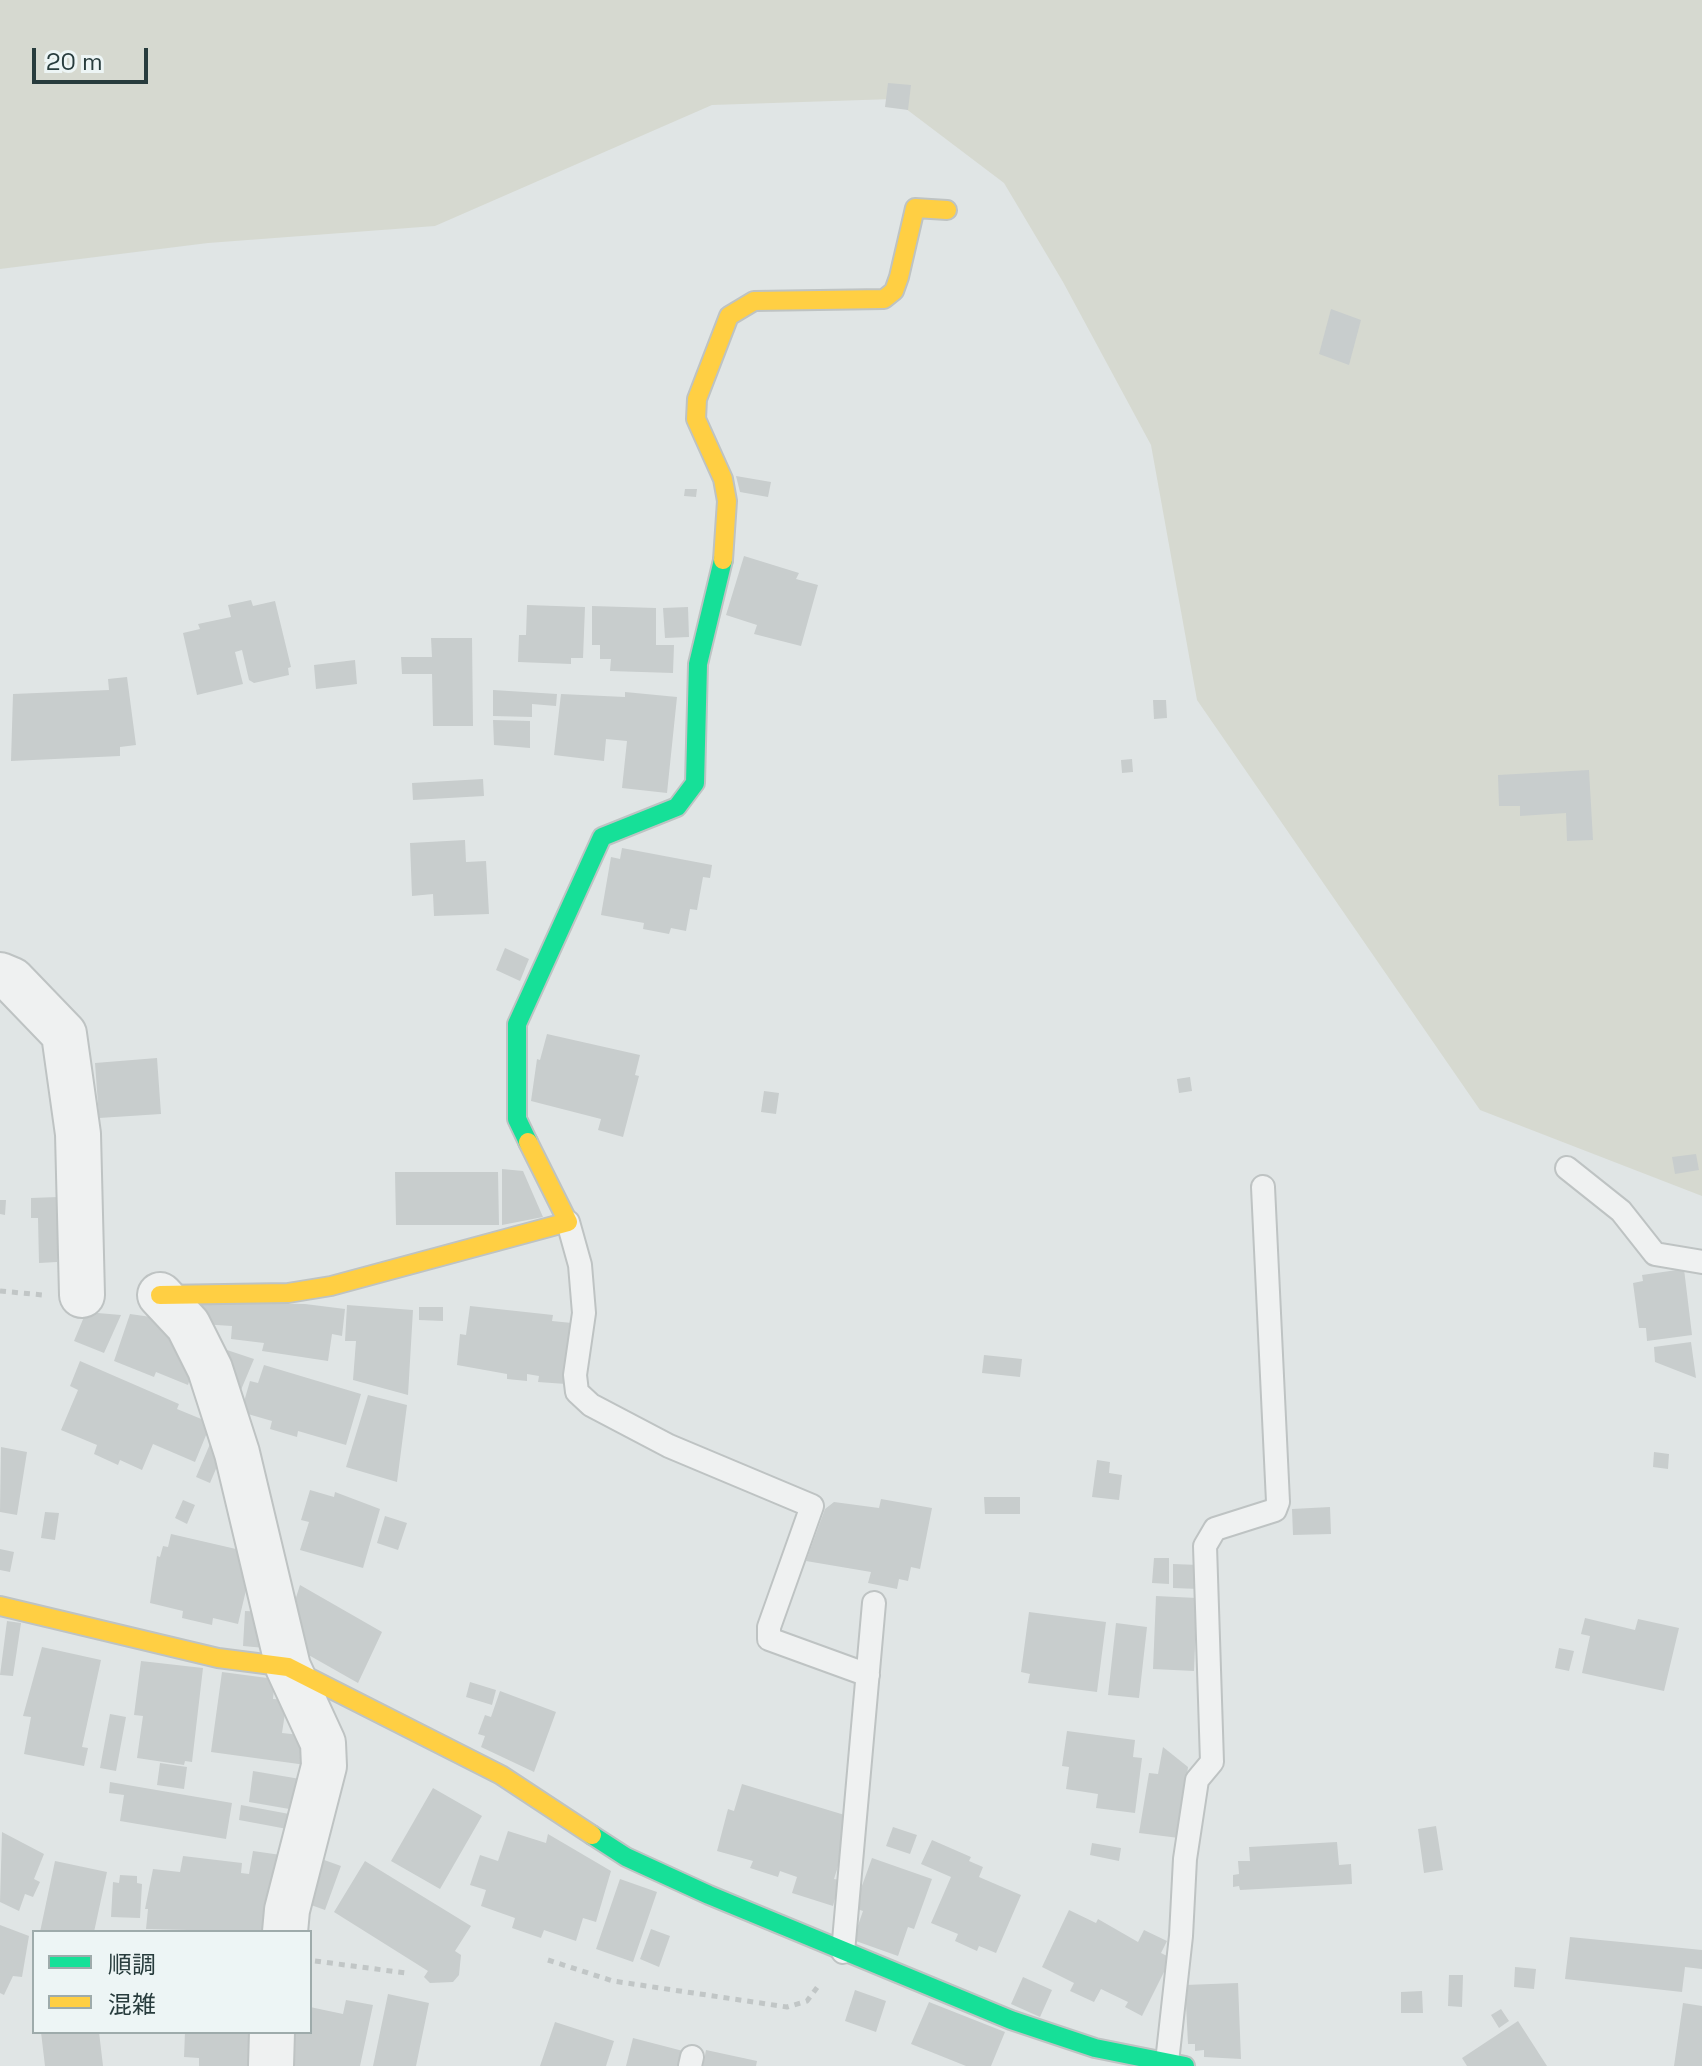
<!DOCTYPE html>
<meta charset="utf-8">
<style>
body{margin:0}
#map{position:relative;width:1702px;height:2066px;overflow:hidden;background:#e0e5e5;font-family:"Space Grotesk","Noto Sans JP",sans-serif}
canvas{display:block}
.legend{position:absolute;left:32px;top:1930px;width:280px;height:104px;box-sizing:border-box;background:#edf5f5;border:2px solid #9eabab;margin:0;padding:10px 14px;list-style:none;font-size:24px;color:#283c3d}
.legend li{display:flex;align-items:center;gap:16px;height:40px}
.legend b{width:40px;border:2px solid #9eabab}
.scale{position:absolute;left:32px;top:48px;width:116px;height:36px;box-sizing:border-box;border:4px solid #283c3d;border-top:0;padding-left:10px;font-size:24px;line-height:28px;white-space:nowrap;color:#283c3d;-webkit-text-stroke:6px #edf5f5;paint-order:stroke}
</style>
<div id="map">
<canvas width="1702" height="2066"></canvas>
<ul class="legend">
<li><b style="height:10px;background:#16e098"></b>順調</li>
<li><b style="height:10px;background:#ffcf43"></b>混雑</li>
</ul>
<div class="scale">20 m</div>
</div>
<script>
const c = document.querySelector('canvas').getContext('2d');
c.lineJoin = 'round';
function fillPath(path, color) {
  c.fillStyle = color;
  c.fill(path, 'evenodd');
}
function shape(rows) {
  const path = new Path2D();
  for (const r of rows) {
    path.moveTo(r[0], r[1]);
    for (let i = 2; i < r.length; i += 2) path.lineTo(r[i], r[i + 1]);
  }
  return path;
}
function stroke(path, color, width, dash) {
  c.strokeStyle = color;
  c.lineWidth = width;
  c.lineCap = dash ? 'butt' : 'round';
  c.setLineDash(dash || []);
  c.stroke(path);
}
const green = shape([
 [0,0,1702,0,1702,1196,1480,1110,1197,700,1151,445,1063,282,1004,183,893,99,712,105,435,226,208,243,0,269]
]);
const building = shape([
 [888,83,911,85,908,110,885,107],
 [1331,309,1361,320,1349,365,1319,354],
 [736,476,771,482,768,497,740,492],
 [685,489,697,489,696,497,684,496],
 [744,556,799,573,796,579,818,585,801,646,754,634,757,625,726,615],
 [251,600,253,606,275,601,291,667,288,668,289,675,254,683,249,680,242,650,235,652,243,684,197,695,183,633,200,629,198,624,231,617,228,605],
 [527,605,585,607,583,658,571,658,571,664,518,662,519,635,526,635],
 [592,606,656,608,656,645,674,645,673,673,610,671,611,659,600,659,600,645,592,645],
 [688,607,689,637,665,638,663,608],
 [431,638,472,638,473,726,433,726,432,674,402,674,401,657,432,657],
 [355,660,357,684,316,689,314,665],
 [127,677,136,745,120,747,120,756,11,761,13,694,109,690,108,679],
 [493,690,557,694,556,706,532,704,532,717,493,716],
 [625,692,677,697,667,793,622,788,627,741,606,739,604,761,554,755,561,694,625,697],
 [1153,700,1166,700,1167,718,1154,719],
 [493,720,530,721,530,748,494,745],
 [1132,759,1133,772,1122,773,1121,760],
 [1589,770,1593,840,1567,841,1566,813,1520,816,1520,806,1499,806,1498,775],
 [483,779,484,796,413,800,412,783],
 [465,840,466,862,486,861,489,914,434,916,433,894,412,896,410,843],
 [622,848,712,865,710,878,703,877,697,910,690,909,686,931,671,928,669,934,643,929,644,923,601,915,611,857,620,859],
 [505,948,529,959,520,981,496,970],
 [547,1034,640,1055,635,1075,639,1076,623,1137,598,1130,601,1119,531,1101,537,1059,540,1060],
 [157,1058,161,1114,99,1118,95,1063],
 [1190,1077,1192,1091,1179,1093,1177,1079],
 [764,1091,779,1093,776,1114,761,1112],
 [1696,1154,1699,1170,1675,1174,1672,1157],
 [502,1169,523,1171,543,1217,502,1225],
 [395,1172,498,1172,499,1225,396,1225],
 [58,1197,57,1262,39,1263,38,1218,31,1218,31,1198],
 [0,1200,6,1200,5,1215,0,1214],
 [1684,1269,1692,1335,1647,1341,1646,1328,1639,1328,1633,1283,1643,1281,1642,1275],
 [202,1302,305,1304,345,1309,342,1336,332,1334,328,1361,262,1351,264,1343,231,1339,232,1326,201,1324],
 [347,1305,413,1310,408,1395,353,1380,356,1341,345,1341],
 [470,1306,553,1315,552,1321,572,1323,566,1384,538,1382,539,1376,527,1374,527,1381,507,1379,507,1374,457,1365,460,1334,466,1335],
 [419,1307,443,1307,443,1321,419,1320],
 [86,1312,121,1315,104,1353,74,1341],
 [130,1314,151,1317,195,1363,188,1385,156,1372,154,1377,114,1361],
 [1691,1342,1696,1378,1655,1362,1654,1347],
 [218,1347,254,1359,238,1397],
 [984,1355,1022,1359,1020,1377,982,1373],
 [80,1361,179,1404,177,1409,211,1423,195,1462,153,1444,142,1470,120,1460,118,1465,94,1454,97,1445,61,1430,78,1390,70,1386],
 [264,1365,361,1394,346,1445,298,1431,297,1437,270,1429,272,1421,241,1412,250,1381,258,1383],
 [368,1395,407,1405,397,1482,346,1467],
 [210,1444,224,1450,210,1483,196,1477],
 [1,1447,27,1452,17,1515,0,1512],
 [1654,1452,1669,1454,1668,1469,1653,1467],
 [1097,1460,1110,1462,1109,1473,1122,1475,1119,1500,1092,1497],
 [310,1490,334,1497,335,1492,380,1509,363,1568,300,1550,309,1522,301,1520],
 [984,1497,1020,1497,1020,1514,985,1514],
 [881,1499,932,1508,920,1569,911,1567,908,1581,899,1579,897,1589,868,1583,871,1572,806,1561,825,1509,834,1502,879,1508],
 [183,1500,195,1505,187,1524,175,1518],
 [1330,1507,1331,1534,1293,1535,1292,1509],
 [45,1512,59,1513,55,1540,41,1538],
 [385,1516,407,1523,398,1550,377,1543],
 [171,1534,249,1552,251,1569,238,1624,213,1618,212,1625,182,1618,183,1611,150,1603,157,1556,160,1557,163,1546,168,1547],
 [0,1549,14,1552,10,1572,0,1570],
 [1154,1558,1169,1558,1169,1584,1152,1583],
 [1173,1564,1199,1565,1199,1589,1173,1588],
 [300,1585,382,1632,358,1683,298,1649,291,1613],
 [1156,1596,1197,1598,1194,1671,1153,1669],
 [245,1611,267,1612,265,1648,243,1646],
 [1029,1612,1106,1622,1097,1692,1028,1683,1030,1674,1021,1672],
 [1585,1618,1635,1630,1638,1619,1679,1628,1664,1691,1582,1673,1590,1636,1581,1634],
 [7,1621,21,1623,13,1676,0,1675],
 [1116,1623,1147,1627,1139,1698,1108,1695],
 [42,1647,101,1660,82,1747,88,1748,84,1766,24,1754,31,1717,23,1716],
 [1559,1648,1574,1651,1569,1671,1555,1668],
 [141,1661,203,1668,192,1762,185,1761,184,1765,137,1758,143,1716,134,1715],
 [222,1672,275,1679,273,1699,287,1700,282,1733,310,1736,306,1765,211,1752],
 [470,1682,496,1690,492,1705,466,1697],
 [500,1691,556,1712,534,1772,481,1747,485,1736,478,1734,485,1715,491,1717],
 [110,1714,126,1717,116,1771,100,1768],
 [1067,1731,1135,1740,1133,1757,1142,1758,1135,1813,1096,1808,1098,1794,1066,1789,1069,1767,1062,1766],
 [1163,1747,1188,1767,1179,1838,1139,1833,1149,1773,1158,1774],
 [160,1763,187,1767,184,1789,157,1785],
 [253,1771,306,1780,301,1811,249,1802],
 [110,1782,232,1803,226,1839,120,1821,124,1795,109,1793],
 [742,1784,848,1816,841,1839,846,1841,834,1879,840,1880,833,1906,792,1893,797,1877,780,1871,778,1877,750,1868,753,1861,717,1851,728,1809,734,1811],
 [433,1788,482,1816,440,1889,391,1861],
 [241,1805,300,1816,298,1831,239,1820],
 [1436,1826,1443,1870,1424,1873,1418,1829],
 [893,1827,917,1835,910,1854,886,1846],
 [508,1831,546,1843,548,1834,611,1871,596,1922,583,1918,576,1941,544,1930,541,1938,512,1928,515,1918,481,1906,486,1890,470,1885,480,1855,498,1861],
 [2,1832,44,1854,34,1879,40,1882,33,1897,25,1894,19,1911,0,1902],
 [932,1840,971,1857,969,1861,983,1867,979,1877,1021,1895,996,1953,979,1946,977,1951,955,1941,958,1934,931,1923,951,1877,921,1864],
 [1337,1842,1339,1865,1351,1864,1352,1884,1240,1890,1239,1886,1233,1887,1233,1875,1239,1874,1238,1861,1250,1861,1249,1847],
 [1092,1843,1121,1848,1119,1861,1090,1855],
 [253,1851,281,1855,272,1932,146,1929,148,1909,145,1909,153,1869,180,1872,183,1856,242,1863,241,1873,249,1874],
 [313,1856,341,1866,325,1910,297,1900],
 [872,1858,932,1879,914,1929,908,1927,898,1956,853,1940,863,1911,854,1908],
 [55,1861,107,1872,94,1932,40,1932],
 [365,1861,471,1926,455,1951,461,1955,459,1975,453,1982,430,1983,424,1977,428,1971,334,1912],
 [120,1875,137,1876,137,1883,142,1884,140,1918,111,1917,113,1882,119,1883],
 [620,1879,657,1892,633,1962,596,1949],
 [1069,1910,1096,1923,1098,1919,1138,1942,1144,1930,1167,1941,1161,1953,1171,1958,1142,2016,1125,2007,1128,2002,1101,1989,1094,2002,1070,1991,1074,1983,1042,1967],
 [0,1925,29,1936,22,1977,13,1976,4,1995,0,1993],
 [651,1929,670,1936,659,1967,640,1959],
 [1570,1937,1702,1950,1702,1969,1685,1967,1682,1992,1565,1979],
 [1515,1967,1536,1969,1534,1989,1514,1987],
 [1449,1975,1463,1975,1462,2007,1448,2006],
 [1023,1977,1052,1990,1040,2017,1011,2004],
 [1238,1983,1241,2059,1204,2057,1204,2050,1195,2051,1195,2044,1188,2044,1185,1985],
 [855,1990,886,2001,876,2032,845,2021],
 [1422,1991,1423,2013,1401,2013,1401,1992],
 [388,1994,429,2003,416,2066,373,2066],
 [346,2000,373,2005,360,2066,285,2066,290,2032,310,2032,310,2007,343,2014],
 [929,2002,1005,2032,991,2066,966,2066,911,2044],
 [1683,2003,1702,2006,1702,2066,1674,2066],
 [1501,2009,1509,2021,1499,2028,1491,2015],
 [1518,2021,1547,2066,1467,2066,1462,2058],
 [555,2022,614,2041,606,2066,540,2066],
 [41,2032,99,2032,103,2066,45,2066],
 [185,2032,249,2032,248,2040,255,2041,261,2066,199,2066,199,2058,184,2057],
 [633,2038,683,2051,679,2066,626,2066],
 [706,2050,757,2061,756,2066,703,2066]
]);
const path = shape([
 [0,1291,43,1295],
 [548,1960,613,1981,787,2007,807,2001,819,1985],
 [315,1961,406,1973]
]);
const lane = shape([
 [1567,1168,1621,1211,1655,1254,1702,1262],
 [568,1222,580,1265,584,1313,575,1375,577,1392,591,1405,669,1446,812,1506,769,1627,769,1639,868,1675],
 [843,1952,874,1603],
 [1167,2062,1181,1936,1185,1859,1197,1780,1212,1762,1205,1546,1215,1529,1275,1510,1278,1502,1263,1187],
 [690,2066,692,2057]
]);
const street = shape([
 [0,975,12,980,64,1034,78,1134,82,1295],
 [160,1295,188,1325,210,1369,237,1453,288,1667,323,1743,324,1766,287,1910,285,1932],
 [271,2066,272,2032]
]);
const fast = shape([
 [528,1142,517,1119,517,1024,602,837,677,807,695,783,698,664,723,560],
 [592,1835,626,1857,709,1895,1011,2020,1095,2048,1185,2066]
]);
const slow = shape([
 [723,560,727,501,723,479,696,419,697,399,729,316,754,301,884,299,894,291,899,277,915,208,947,210],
 [160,1295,288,1293,331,1286,568,1222,528,1142],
 [0,1606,218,1658,288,1667,501,1775,592,1835]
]);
fillPath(green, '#d6d9d0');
fillPath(building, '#c8cdcd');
stroke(lane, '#bec3c3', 26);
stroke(street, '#bec3c3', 48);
stroke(fast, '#bec3c3', 22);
stroke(slow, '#bec3c3', 22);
stroke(path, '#c1c6c6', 5, [6, 6]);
stroke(lane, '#eff1f1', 22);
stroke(street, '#eff1f1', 44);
stroke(fast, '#16e098', 18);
stroke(slow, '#ffcf43', 18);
</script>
